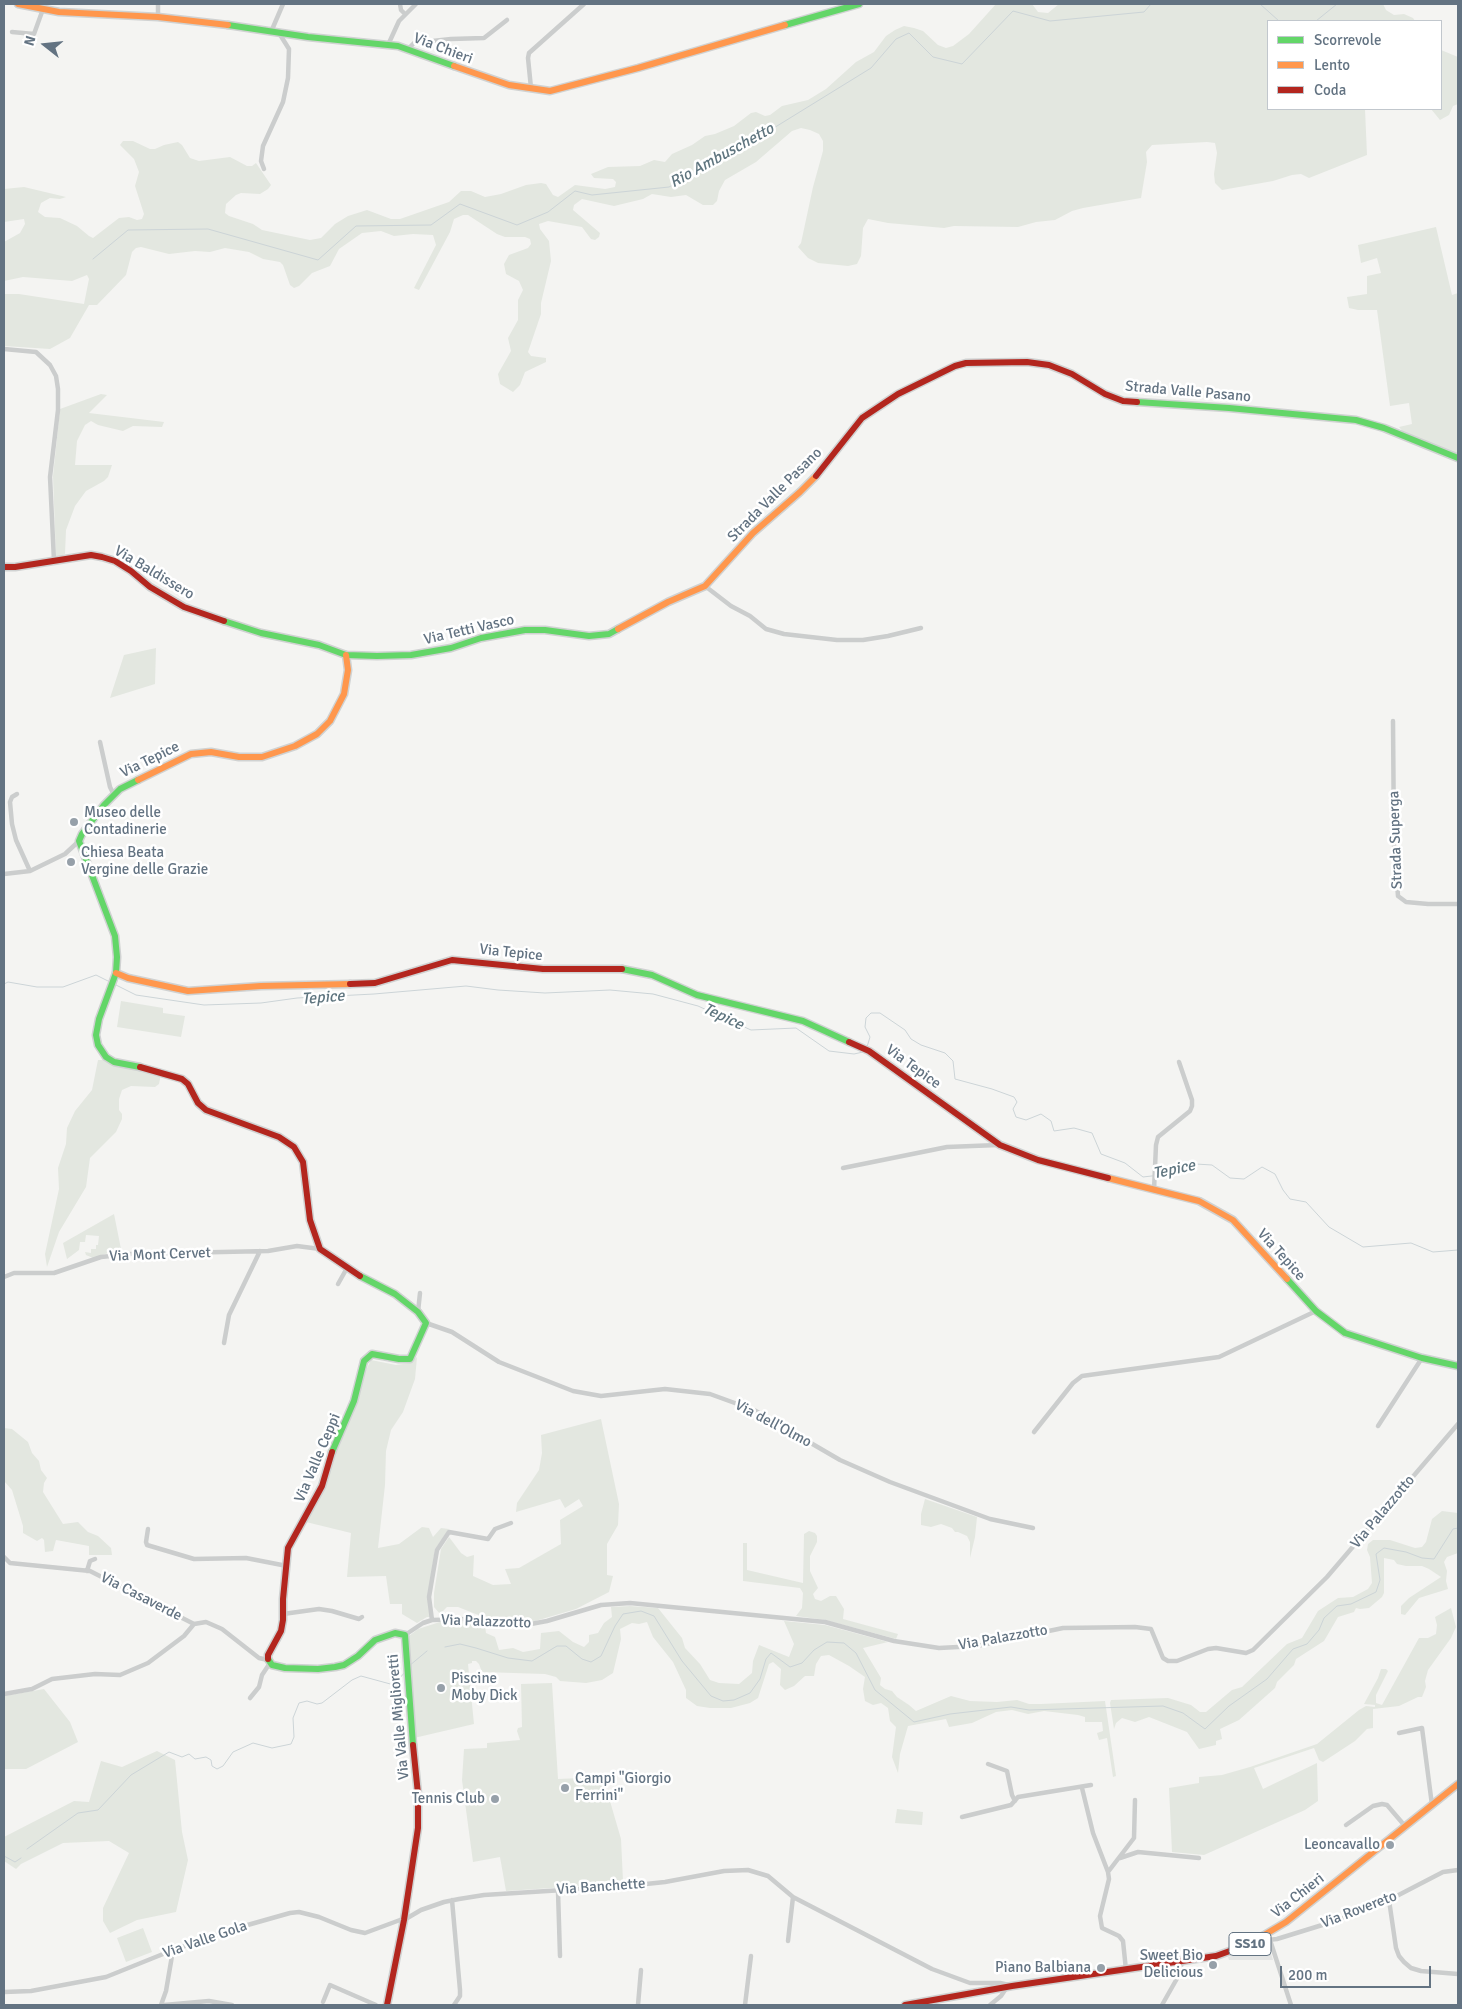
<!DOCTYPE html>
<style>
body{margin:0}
#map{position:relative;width:1462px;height:2009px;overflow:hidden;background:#f4f4f2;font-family:Signika,sans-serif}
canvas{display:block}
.frame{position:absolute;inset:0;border:5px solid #637382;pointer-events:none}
.legend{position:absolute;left:1267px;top:20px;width:175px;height:90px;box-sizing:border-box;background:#fff;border:1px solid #c1c7cd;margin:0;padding:6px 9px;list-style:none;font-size:15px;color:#637382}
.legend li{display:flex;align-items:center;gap:10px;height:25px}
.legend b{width:25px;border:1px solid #c1c7cd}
.north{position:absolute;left:20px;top:20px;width:50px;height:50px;-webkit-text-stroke:4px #fff;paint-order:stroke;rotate:286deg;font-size:14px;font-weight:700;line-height:20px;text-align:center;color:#637382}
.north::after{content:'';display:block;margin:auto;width:18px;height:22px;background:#637382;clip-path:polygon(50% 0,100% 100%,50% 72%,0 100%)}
.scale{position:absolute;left:1280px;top:1966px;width:151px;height:22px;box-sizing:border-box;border:2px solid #637382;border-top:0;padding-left:6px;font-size:15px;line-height:18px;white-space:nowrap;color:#637382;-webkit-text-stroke:4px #fff;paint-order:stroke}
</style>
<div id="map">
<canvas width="1462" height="2009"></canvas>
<div class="frame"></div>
<ul class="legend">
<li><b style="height:6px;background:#63d668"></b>Scorrevole</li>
<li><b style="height:6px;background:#ff974d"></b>Lento</li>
<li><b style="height:6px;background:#b3261e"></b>Coda</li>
</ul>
<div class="north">N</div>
<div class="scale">200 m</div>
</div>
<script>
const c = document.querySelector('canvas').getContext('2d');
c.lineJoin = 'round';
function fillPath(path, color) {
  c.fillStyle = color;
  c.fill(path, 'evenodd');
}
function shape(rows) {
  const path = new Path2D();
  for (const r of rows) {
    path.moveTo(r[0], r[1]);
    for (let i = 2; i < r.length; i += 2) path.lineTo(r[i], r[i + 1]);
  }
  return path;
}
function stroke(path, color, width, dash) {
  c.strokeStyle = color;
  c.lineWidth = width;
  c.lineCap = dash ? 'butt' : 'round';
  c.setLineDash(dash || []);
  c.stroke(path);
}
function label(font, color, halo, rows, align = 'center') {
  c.font = font + ' Signika,sans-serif';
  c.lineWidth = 5;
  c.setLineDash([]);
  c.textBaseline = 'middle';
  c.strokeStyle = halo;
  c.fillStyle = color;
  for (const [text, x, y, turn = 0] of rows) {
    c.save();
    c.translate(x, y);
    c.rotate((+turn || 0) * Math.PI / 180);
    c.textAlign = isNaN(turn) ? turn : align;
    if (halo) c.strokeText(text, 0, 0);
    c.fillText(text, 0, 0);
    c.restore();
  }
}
const built = shape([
 [1268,1943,1273,1960,1229,1960,1228,1957]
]);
const green = shape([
 [996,4,1032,4,1038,12,1048,13,1059,4,1383,4,1386,10,1394,15,1404,14,1413,18,1415,21,1268,21,1268,109,1365,109,1367,155,1309,178,1301,174,1292,175,1273,181,1222,190,1215,183,1214,174,1217,153,1215,143,1207,142,1152,145,1146,152,1147,162,1141,198,1083,208,1072,211,1055,220,1036,222,1018,227,954,226,944,228,888,223,868,219,863,228,861,256,857,264,848,266,818,263,808,258,798,247,801,243,813,187,823,151,823,141,819,134,810,130,801,128,792,131,756,162,725,180,719,191,717,201,713,205,703,205,686,195,671,197,652,194,643,199,614,206,582,199,574,205,573,210,600,233,599,237,595,240,591,239,582,227,548,221,539,224,540,229,549,241,551,261,541,303,541,314,528,352,531,356,546,358,546,362,525,372,520,385,513,392,500,384,498,374,511,351,508,338,518,320,518,300,523,290,519,281,506,274,504,264,509,255,528,248,531,244,530,239,525,237,505,237,497,234,468,215,463,215,454,219,450,232,419,290,414,288,416,284,436,245,433,235,413,234,394,236,381,231,362,233,339,249,330,266,312,273,299,286,294,288,290,285,283,265,280,262,263,259,249,252,225,248,210,252,195,251,169,254,141,247,136,248,132,252,126,275,97,305,89,305,70,338,50,349,4,346,4,294,19,294,84,304,89,279,87,275,72,281,23,277,4,281,4,242,20,233,25,224,24,219,4,222,4,189,24,187,66,197,60,199,50,198,41,203,38,212,45,217,60,218,77,226,89,236,93,238,119,218,129,217,137,220,142,219,144,214,135,186,139,172,134,159,120,145,123,141,133,141,150,149,155,149,164,145,178,142,182,145,190,158,199,161,230,157,247,166,252,166,256,163,271,185,268,189,260,194,241,193,236,195,226,204,225,213,229,216,253,224,262,230,310,240,321,238,335,224,348,216,367,210,391,219,400,219,449,202,461,191,471,191,485,197,501,194,526,185,541,183,546,184,553,195,558,197,575,185,605,189,615,187,616,182,613,179,594,178,591,174,608,167,640,166,654,160,665,162,672,154,692,145,705,136,715,134,734,126,751,113,756,112,765,116,770,115,782,106,808,100,826,89,856,62,874,52,886,36,895,30,904,26,914,28,923,31,938,45,946,48,953,46,969,34],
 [1441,50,1458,57,1458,104,1453,106,1449,115,1440,120,1431,109,1441,109],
 [1436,227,1452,295,1458,293,1458,455,1404,433,1399,427,1412,424,1409,403,1390,406,1377,310,1358,310,1349,308,1347,297,1367,294,1367,276,1381,273,1377,258,1361,263,1358,245],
 [101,394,107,395,89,413,164,422,162,427,133,426,123,431,98,425,91,421,85,425,77,441,75,465,112,465,108,477,104,481,86,491,75,506,66,530,65,554,56,558,53,476,60,409],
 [156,648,155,684,110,698,124,655],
 [121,1001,163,1008,163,1013,185,1016,181,1037,117,1027],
 [98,1060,103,1060,160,1075,160,1079,159,1084,155,1087,131,1086,122,1090,119,1099,119,1110,122,1114,122,1119,116,1132,90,1158,86,1187,59,1232,47,1267,45,1254,59,1189,58,1168,66,1144,67,1128,75,1111,92,1090],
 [114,1214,121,1249,93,1258,86,1255,85,1252,91,1253,91,1249,96,1249,96,1245,98,1245,99,1236,86,1235,85,1242,80,1242,79,1250,67,1259,63,1243],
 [417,1357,415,1379,403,1412,391,1430,386,1451,385,1485,378,1548,399,1544,422,1527,429,1528,433,1537,441,1528,449,1529,435,1549,428,1597,430,1617,427,1617,417,1623,402,1614,402,1604,390,1604,386,1576,347,1577,351,1533,306,1522,336,1448,353,1414,365,1372,371,1360,396,1365,410,1363],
 [601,1419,619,1504,618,1525,607,1544,607,1575,613,1576,609,1592,576,1609,532,1622,520,1624,491,1620,458,1607,447,1607,440,1614,434,1607,434,1593,441,1549,449,1537,461,1553,467,1557,474,1555,473,1576,493,1585,511,1584,505,1569,519,1568,561,1544,560,1520,583,1506,579,1499,565,1508,560,1499,516,1512,517,1503,539,1470,542,1453,541,1435],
 [4,1428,12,1429,28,1442,32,1453,39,1461,41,1470,47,1478,44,1483,43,1492,63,1524,78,1522,88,1532,98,1536,111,1548,112,1555,89,1555,89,1546,56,1540,53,1551,45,1552,44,1540,42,1538,37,1541,23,1533,23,1526,12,1490,4,1481],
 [925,1499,977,1517,975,1537,970,1558,970,1542,967,1536,958,1532,955,1532,952,1528,941,1524,931,1527,921,1525,921,1514],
 [1442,1511,1458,1513,1458,1553,1447,1557,1444,1562,1447,1571,1446,1581,1448,1589,1419,1598,1405,1615,1401,1614,1401,1606,1409,1598,1441,1577,1429,1569,1422,1566,1406,1566,1397,1564,1394,1560,1384,1558,1384,1593,1382,1597,1369,1608,1360,1609,1356,1608,1354,1612,1338,1617,1324,1641,1296,1659,1294,1665,1277,1682,1275,1688,1239,1720,1220,1729,1222,1739,1216,1741,1216,1745,1199,1749,1187,1732,1149,1717,1135,1722,1122,1718,1116,1723,1114,1729,1110,1703,1111,1700,1168,1698,1191,1705,1200,1712,1206,1712,1232,1690,1242,1687,1287,1644,1302,1638,1318,1611,1338,1598,1353,1597,1368,1589,1372,1583,1370,1557,1367,1550,1368,1544,1373,1540,1390,1540,1415,1548,1422,1547,1426,1542,1432,1519],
 [809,1531,815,1533,817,1536,817,1542,810,1556,810,1571,818,1588,813,1594,815,1599,821,1601,830,1596,836,1596,844,1609,843,1619,898,1634,896,1639,825,1620,796,1616,802,1608,803,1593,800,1588,743,1581,743,1543,747,1543,747,1570,803,1583,804,1534],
 [630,1606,658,1608,682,1638,685,1648,700,1664,710,1680,719,1683,739,1684,752,1673,753,1661,759,1645,789,1657,794,1644,784,1621,825,1625,888,1642,863,1648,881,1678,880,1685,885,1689,892,1691,897,1697,909,1705,916,1711,951,1696,970,1701,997,1702,1017,1700,1029,1704,1041,1704,1105,1701,1116,1776,1113,1777,1107,1738,1099,1740,1097,1733,1103,1731,1102,1722,1085,1722,1085,1717,1078,1715,1044,1711,1028,1714,1012,1710,996,1712,972,1723,949,1727,946,1719,908,1726,900,1754,898,1773,892,1757,896,1727,890,1721,888,1708,881,1703,873,1705,865,1701,863,1689,865,1677,849,1666,829,1655,821,1656,816,1664,814,1676,805,1676,794,1686,785,1690,780,1685,781,1669,773,1662,769,1664,758,1698,750,1703,731,1708,710,1708,697,1706,686,1698,686,1690,673,1662,653,1637,647,1622,639,1624,632,1623,620,1629,621,1639,613,1673,602,1680,586,1683,560,1681,556,1677,545,1674,482,1672,479,1664,476,1661,472,1661,472,1663,468,1664,474,1724,414,1738,409,1636,418,1629,440,1622,459,1621,485,1626,486,1633,495,1637,499,1650,513,1648,523,1652,540,1649,541,1633,559,1631,573,1642,584,1647,589,1642,589,1635,598,1633,604,1623,612,1617,611,1607],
 [1451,1608,1456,1627,1451,1638,1428,1670,1425,1681,1426,1687,1422,1697,1418,1697,1399,1706,1373,1709,1373,1728,1367,1729,1355,1741,1323,1762,1319,1760,1314,1748,1254,1768,1263,1789,1317,1763,1318,1801,1305,1810,1204,1855,1172,1852,1169,1788,1199,1783,1199,1777,1222,1775,1250,1767,1317,1744,1359,1710,1366,1706,1375,1707,1375,1705,1364,1704,1378,1678,1381,1669,1386,1669,1388,1671,1376,1695,1376,1703,1382,1705,1419,1638,1428,1638,1436,1634,1437,1625,1435,1617],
 [552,1683,558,1779,603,1777,621,1839,623,1881,596,1881,596,1885,506,1891,500,1857,473,1862,462,1780,464,1749,487,1748,487,1743,520,1740,517,1731,518,1728,522,1727,521,1684],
 [44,1689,70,1722,78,1742,26,1769,4,1769,4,1696],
 [157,1751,175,1760,182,1832,188,1860,176,1912,137,1920,110,1933,103,1921,103,1908,129,1853,109,1841,63,1843,21,1864,16,1869,4,1861,4,1837,74,1801,89,1802,101,1761,122,1767],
 [897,1809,923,1812,922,1825,895,1823],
 [143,1928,152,1952,126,1962,117,1938]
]);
const stream = shape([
 [1260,4,1279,21],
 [1316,21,1337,4],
 [93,259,128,230,208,229,318,260,356,226,431,225,460,204,517,225,548,212,575,191,592,195,669,187,730,155,871,68,896,39,909,33,933,57,962,64,1013,11,1050,21,1144,12,1151,4],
 [4,984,8,982,37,987,63,987,96,975,110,982],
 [114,984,136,995,204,1005,261,1003,297,998,374,994,466,986,498,990,545,993,610,990,653,994,698,1006,751,1030,796,1028,829,1051,854,1054,863,1052],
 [867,1047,870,1037,865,1027,866,1018,871,1013,880,1013,905,1030,911,1039,921,1045,945,1053,953,1061,955,1079,992,1089,1014,1097,1017,1102,1013,1109,1016,1117,1026,1120,1041,1114,1051,1121,1054,1131,1074,1128,1092,1133,1101,1154,1125,1163,1143,1177,1160,1175,1176,1169,1196,1164,1212,1165,1230,1178,1244,1179,1262,1167,1275,1174,1283,1190,1290,1199,1306,1202,1329,1227,1363,1247,1411,1243,1433,1252,1458,1250],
 [445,1647,460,1644,476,1648,508,1658,532,1661,557,1646,566,1646,582,1659,591,1662,601,1656,615,1626,623,1614,641,1611,654,1616,682,1661,711,1696,723,1701,734,1700,750,1693,760,1679,766,1659,771,1653,790,1667,802,1663,814,1650,827,1642,844,1643,856,1653,875,1690,914,1722,950,1714,1011,1707,1029,1710,1163,1706,1183,1713,1205,1729,1229,1706,1267,1679,1293,1649,1307,1644,1319,1630,1324,1618,1337,1606,1351,1604,1376,1592,1380,1580,1376,1554,1384,1548,1406,1552,1422,1558,1434,1559,1453,1529,1458,1528],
 [409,1666,427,1651],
 [27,1849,78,1813,98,1810,131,1775,169,1752,182,1757,189,1754,195,1759,206,1757,211,1760,212,1766,217,1769,223,1766,233,1752,253,1743,272,1748,291,1744,294,1737,293,1718,299,1703,307,1701,317,1704,322,1703,352,1680,361,1676,394,1685,405,1672],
 [4,1856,15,1862,21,1858]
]);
const street = shape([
 [158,4,158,17],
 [400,4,401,10,405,14],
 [12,32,34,34,43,9],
 [271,32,283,4],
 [388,45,399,21,416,4],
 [409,48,414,43,451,39,484,38,507,20],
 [531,88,528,58,529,53,584,4],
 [264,169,261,161,263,146,283,102,288,78,289,49,279,33],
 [4,349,36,352,50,365,56,376,58,389,58,410,50,477,54,561],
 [705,586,731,606,750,616,766,629,784,634,837,640,863,640,888,636,921,628],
 [1393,721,1394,845,1398,896,1406,902,1428,904,1458,904],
 [100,742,110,787,114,795],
 [17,794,12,797,10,802,12,824,16,840,30,871],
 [4,874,30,871,65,854,79,841],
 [843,1168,947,1147,998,1145],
 [1154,1190,1156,1145,1158,1137,1190,1111,1192,1106,1192,1100,1179,1062],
 [4,1277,14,1273,54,1273,101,1257,130,1254,268,1251,297,1246,320,1249],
 [338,1284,347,1268],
 [418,1312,420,1293],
 [425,1326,429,1324,452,1332,499,1362,573,1391,601,1396,665,1389,710,1394,754,1410,840,1460,890,1482,990,1519,1033,1528],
 [224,1343,229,1315,260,1251],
 [1378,1426,1422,1358],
 [1034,1432,1073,1383,1082,1376,1219,1357,1316,1311],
 [148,1529,146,1542,147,1545,194,1559,246,1558,287,1566],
 [4,1557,10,1563,90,1571,194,1624,206,1622,222,1629,259,1658,268,1660],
 [87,1571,90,1561,95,1559],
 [283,1614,319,1609,332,1611,359,1619,362,1617],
 [432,1620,429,1597,437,1550,449,1532,488,1539,495,1529,511,1523],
 [405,1635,423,1623,432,1620,467,1619,489,1624,520,1626,547,1621,601,1605,630,1603,825,1622,894,1641,939,1648,977,1646,1063,1628,1135,1627,1151,1629,1163,1658,1168,1661,1177,1661,1208,1649,1216,1648,1246,1653,1253,1650,1327,1577,1458,1424],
 [4,1694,32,1689,52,1679,95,1674,120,1675,148,1663,184,1636,194,1624],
 [250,1698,259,1687,262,1675,270,1663],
 [1399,1733,1422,1728,1432,1805],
 [988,1764,1007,1771,1012,1795,1015,1801],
 [1082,1788,1093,1833,1108,1872],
 [962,1817,1011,1805,1018,1797,1091,1785],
 [1346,1825,1373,1806,1382,1804,1387,1805,1405,1826],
 [1120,1858,1138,1852,1199,1858],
 [558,1891,560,1956],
 [452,1900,460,1990,460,1996,454,2005],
 [1389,1900,1396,1948,1399,1956,1404,1962,1411,1968,1421,1971,1458,1974],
 [1270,1940,1291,2005],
 [788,1941,793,1897],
 [1259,1941,1277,1939,1332,1922,1389,1900,1443,1872,1458,1870],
 [1126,1970,1123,1941,1119,1936,1102,1928,1100,1916,1109,1879,1108,1872,1134,1838,1135,1800],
 [4,1992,31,1991,106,1977,173,1950,237,1928,290,1913,299,1912,319,1917,351,1930,365,1933,400,1920,404,1920,421,1910,444,1902,459,1899,484,1895,627,1886,665,1882,724,1871,748,1870,768,1876,793,1897,932,1969,970,1983,1000,1983,1009,1985],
 [323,2002,330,1985,376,2005],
 [161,2005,166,1991,173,1950],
 [164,2005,209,2001,232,2005],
 [638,2005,641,1970],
 [745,2005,751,1956],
 [990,2005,1001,1996,1007,1987],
 [1162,2005,1179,1975,1182,1962]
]);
const fast = shape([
 [228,25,308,37,398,46,454,66],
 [785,25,859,4],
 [1137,402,1229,408,1356,420,1384,428,1458,458],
 [224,621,261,633,319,645,346,655,377,656,411,655,451,648,481,638,525,630,545,630,589,636,609,634,618,629],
 [138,780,120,789,104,805,82,834,79,841,115,936,117,957,116,973,99,1019,96,1035,98,1045,106,1057,114,1062,140,1067],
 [622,969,652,975,697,995,803,1021,849,1042],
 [1287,1279,1316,1311,1345,1333,1422,1358,1458,1366],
 [332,1452,354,1401,364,1361,372,1354,399,1359,410,1359,426,1323,418,1312,395,1294,360,1276],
 [268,1659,272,1665,285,1668,318,1669,335,1667,344,1665,358,1656,375,1640,395,1633,405,1635,413,1745]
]);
const slow = shape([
 [18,4,59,12,158,17,228,25],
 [454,66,509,85,550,91,638,68,785,25],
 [618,629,668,602,705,586,753,533,800,492,816,476],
 [138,780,191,754,211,752,239,757,262,757,295,746,317,734,330,721,344,694,348,670,346,655],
 [116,973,128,978,188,991,261,986,350,984],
 [1108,1178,1199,1201,1233,1220,1287,1279],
 [1249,1944,1286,1922,1458,1784]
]);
const jam = shape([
 [816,476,862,418,898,394,955,366,966,363,1027,362,1049,365,1072,374,1105,394,1123,401,1137,402],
 [4,567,15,567,91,555,102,557,115,561,131,571,150,587,184,607,224,621],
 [350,984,375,983,452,960,543,969,622,969],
 [849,1042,869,1051,1000,1145,1038,1160,1108,1178],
 [140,1067,182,1079,188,1084,198,1103,206,1110,279,1137,294,1147,303,1162,310,1220,320,1249,360,1276],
 [268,1659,268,1655,281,1631,283,1620,283,1599,288,1548,322,1486,332,1452],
 [387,2005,404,1920,418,1828,418,1794,413,1745],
 [905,2005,1012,1986,1216,1956,1249,1944]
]);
const markers = [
 [74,822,5,"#96a0a9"],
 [71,862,5,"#96a0a9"],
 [441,1688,5,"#96a0a9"],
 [565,1788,5,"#96a0a9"],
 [495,1799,5,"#96a0a9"],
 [1390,1845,5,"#96a0a9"],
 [1213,1965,5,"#96a0a9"],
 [1101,1968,5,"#96a0a9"]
];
const shields = [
 [1250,1944,42]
];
const shieldNames = [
 ["SS10",1250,1944]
];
const streetNames = [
 ["Via Chieri",443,49,21],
 ["Strada Valle Pasano",1188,392,5],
 ["Strada Valle Pasano",775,495,-45],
 ["Via Baldissero",154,573,31],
 ["Via Tetti Vasco",469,630,-13],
 ["Via Tepice",150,760,-26],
 ["Strada Superga",1396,840,-92],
 ["Via Tepice",511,953,6],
 ["Via Tepice",913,1067,36],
 ["Via Mont Cervet",160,1255,-2],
 ["Via Tepice",1281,1255,48],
 ["Via dell'Olmo",773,1424,28],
 ["Via Valle Ceppi",318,1458,-67],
 ["Via Palazzotto",1383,1512,-50],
 ["Via Casaverde",141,1597,27],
 ["Via Palazzotto",486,1622,2],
 ["Via Palazzotto",1003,1638,-10],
 ["Via Valle Miglioretti",399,1717,-95],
 ["Via Banchette",601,1887,-4],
 ["Via Chieri",1298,1896,-38],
 ["Via Rovereto",1359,1910,-21],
 ["Via Valle Gola",205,1940,-19]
];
const poiNames = [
 ["Museo delle",84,813],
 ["Contadinerie",84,830],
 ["Chiesa Beata",81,853],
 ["Vergine delle Grazie",81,870],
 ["Piscine",451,1679],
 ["Moby Dick",451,1696],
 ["Campi \"Giorgio",575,1779],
 ["Ferrini\"",575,1796],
 ["Tennis Club",485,1799,"right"],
 ["Leoncavallo",1380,1845,"right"],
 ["Sweet Bio",1203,1956,"right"],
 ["Delicious",1203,1973,"right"],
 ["Piano Balbiana",1091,1968,"right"]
];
const waterNames = [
 ["Rio Ambuschetto",722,156,-29],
 ["Tepice",323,998,-5],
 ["Tepice",723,1017,25],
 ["Tepice",1174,1170,-12]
];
fillPath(built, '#e4e5e4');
fillPath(green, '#e3e7e0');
stroke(stream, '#ccd4d7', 1);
stroke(fast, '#d0d2d2', 9);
stroke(slow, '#d0d2d2', 9);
stroke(jam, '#d0d2d2', 9);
stroke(street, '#cbcdcd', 4.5);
stroke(fast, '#63d668', 6);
stroke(slow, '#ff974d', 6);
stroke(jam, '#b3261e', 6);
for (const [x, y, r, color] of markers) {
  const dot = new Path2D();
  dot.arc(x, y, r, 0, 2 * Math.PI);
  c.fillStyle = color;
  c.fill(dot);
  stroke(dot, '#fff', 2);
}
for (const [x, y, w] of shields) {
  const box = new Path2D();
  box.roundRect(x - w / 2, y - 11.5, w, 23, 4);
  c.fillStyle = '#fff';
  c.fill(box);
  stroke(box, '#637382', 1);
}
label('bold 14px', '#637382', null, shieldNames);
label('15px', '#637382', '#fff', streetNames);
label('15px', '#637382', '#fff', poiNames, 'left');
label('italic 16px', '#5f757f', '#fff', waterNames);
</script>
